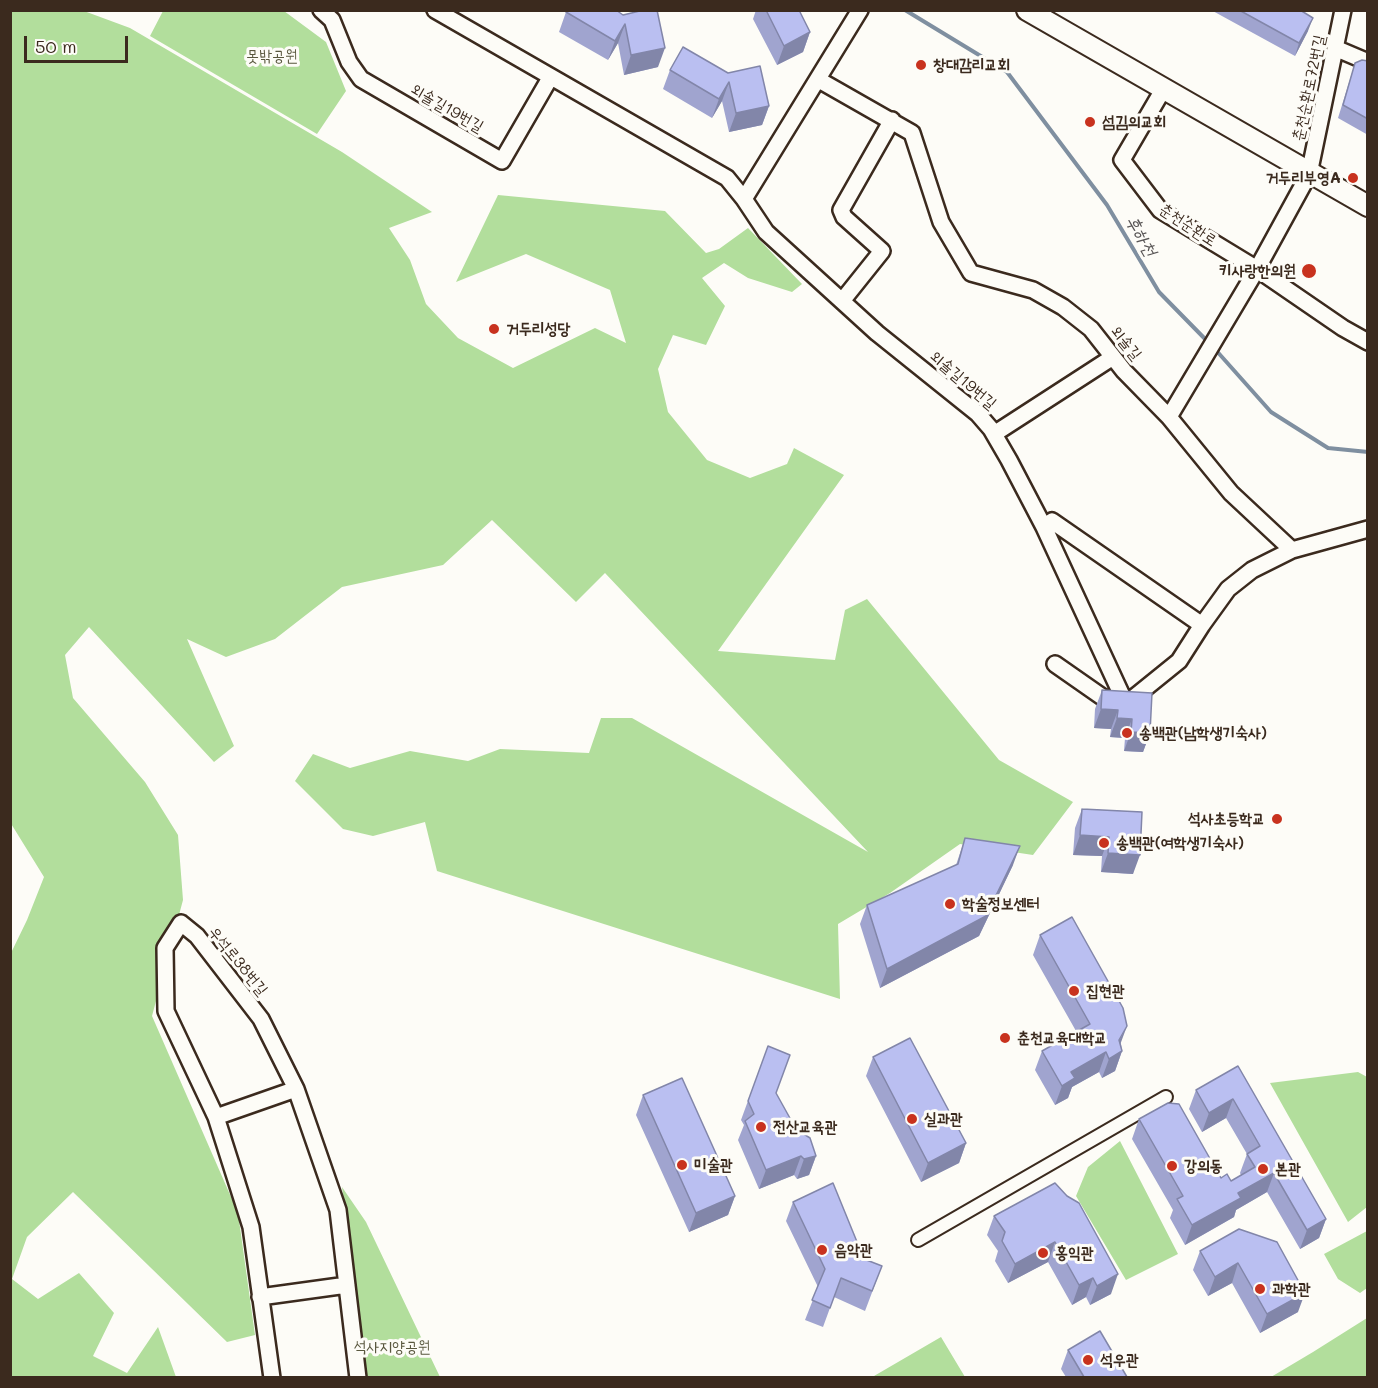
<!DOCTYPE html>
<meta charset="utf-8">
<style>
body{margin:0}
#map{position:relative;width:1378px;height:1388px;overflow:hidden;background:#fdfcf7;font-family:Mali,sans-serif}
canvas{display:block}
.frame{position:absolute;inset:0;border:12px solid #3b2a1e;pointer-events:none}
.scale{position:absolute;left:24px;top:36px;width:104px;height:27px;box-sizing:border-box;border:3px solid #3b2a1e;border-top:0;padding-left:8px;font-size:18px;line-height:21px;white-space:nowrap;color:#3b2a1e;-webkit-text-stroke:4px #fdfcf7;paint-order:stroke}
</style>
<div id="map">
<canvas width="1378" height="1388"></canvas>
<div class="frame"></div>
<div class="scale">50 m</div>
</div>
<script>
const c = document.querySelector('canvas').getContext('2d');
c.lineJoin = 'round';
function fillPath(path, color) {
  c.fillStyle = color;
  c.fill(path, 'evenodd');
}
function shape(rows) {
  const path = new Path2D();
  for (const r of rows) {
    path.moveTo(r[0], r[1]);
    for (let i = 2; i < r.length; i += 2) path.lineTo(r[i], r[i + 1]);
  }
  return path;
}
function stroke(path, color, width, dash) {
  c.strokeStyle = color;
  c.lineWidth = width;
  c.lineCap = dash ? 'butt' : 'round';
  c.setLineDash(dash || []);
  c.stroke(path);
}
function label(font, color, halo, rows, align = 'center') {
  c.font = font + ' Mali,"Poor Story",sans-serif';
  c.lineWidth = 6;
  c.setLineDash([]);
  c.textBaseline = 'middle';
  c.strokeStyle = halo;
  c.fillStyle = color;
  for (const [text, x, y, turn = 0] of rows) {
    c.save();
    c.translate(x, y);
    c.rotate((+turn || 0) * Math.PI / 180);
    c.textAlign = isNaN(turn) ? turn : align;
    if (halo) c.strokeText(text, 0, 0);
    c.fillText(text, 0, 0);
    c.restore();
  }
}
const green = shape([
 [11,11,84,11,130,28,342,152,432,212,389,228,410,260,426,304,458,338,513,368,595,328,626,343,610,290,526,254,456,282,498,195,665,211,706,253,719,249,748,228,802,284,792,292,748,278,724,263,702,278,725,306,706,345,673,335,658,369,668,412,707,460,750,478,787,464,794,448,844,475,718,651,835,660,845,610,867,599,999,760,1073,802,1033,855,960,844,890,893,838,924,840,999,437,871,425,822,373,836,343,829,295,781,313,754,350,768,410,751,468,761,500,749,589,753,601,718,632,718,868,852,605,573,576,602,492,520,443,565,342,587,275,639,226,657,187,639,234,746,214,762,89,627,65,655,73,698,145,782,178,835,183,900,152,1016,238,1213,255,1335,227,1342,73,1192,27,1237,12,1279,38,1299,79,1273,114,1313,93,1356,127,1373,158,1327,176,1377,11,1377,10,955,27,920,44,877,10,822],
 [163,11,284,11,326,42,346,91,317,134,150,36],
 [1358,1072,1367,1077,1367,1207,1348,1222,1270,1083],
 [1120,1141,1178,1254,1126,1280,1076,1196,1088,1167],
 [342,1187,366,1222,440,1377,366,1377],
 [1367,1231,1367,1288,1360,1293,1338,1279,1324,1254],
 [1367,1318,1367,1377,1271,1377,1313,1352],
 [941,1337,965,1377,874,1377,874,1376]
]);
const stream = shape([
 [905,10,1007,72,1107,205,1159,292,1209,343],
 [1214,348,1271,412,1328,448,1368,452]
]);
const pedestrian = shape([
 [918,1240,1166,1097]
]);
const minor = shape([
 [321,10,332,20,349,62,361,79,502,161,550,78],
 [435,10,727,178,744,199,766,232,877,333,978,414,991,429,1009,460,1044,527,1052,521,1202,625,1228,589,1252,570,1292,550],
 [1335,48,1368,62],
 [819,80,912,133,941,222,971,273,1033,290,1063,307,1091,329,1124,371,1169,417,1231,493,1292,550,1368,529],
 [1164,88,1122,160,1160,210,1257,269,1343,328,1368,342],
 [744,199,860,10],
 [842,301,882,251,844,217,841,210,892,120],
 [1169,417,1257,269,1309,174,1343,10],
 [994,434,1113,357],
 [1044,527,1124,700],
 [1055,664,1108,701,1132,699,1179,661,1202,625],
 [216,1117,296,1089],
 [260,1297,347,1285],
 [272,1378,251,1227,216,1117,166,1011,165,948,181,923,197,936,261,1019,296,1089,338,1210,358,1378]
]);
const tertiary = shape([
 [1027,10,1368,206]
]);
const wall = shape([
 [616,10,658,67,624,75,618,43,608,60,559,32,566,12],
 [756,10,799,10,810,32,803,52,777,65,753,19],
 [1211,10,1300,10,1308,31,1295,56],
 [683,47,769,106,762,125,729,132,722,101,712,118,663,89,670,70],
 [1368,61,1368,135,1338,118,1355,63],
 [1102,690,1150,733,1143,752,1124,751,1125,738,1110,737,1111,729,1094,728,1095,709],
 [1082,809,1142,812,1133,874,1101,872,1102,856,1073,855,1075,828],
 [965,838,1013,865,979,936,880,988,860,924,867,905,956,865],
 [1040,935,1121,1044,1122,1051,1115,1071,1102,1078,1099,1072,1072,1087,1068,1098,1055,1105,1035,1070,1042,1051,1076,1031,1033,955],
 [768,1046,776,1094,796,1129,816,1156,809,1175,797,1179,794,1175,759,1189,738,1140,744,1125,741,1120],
 [873,1057,966,1143,959,1163,921,1182,866,1076],
 [1238,1066,1326,1219,1319,1238,1300,1249,1267,1192,1236,1210,1234,1217,1185,1245,1170,1218,1173,1210,1132,1139,1139,1119,1221,1178,1231,1181,1241,1175,1240,1173,1247,1154,1226,1118,1202,1132,1189,1109,1196,1090],
 [643,1095,735,1196,728,1215,689,1232,636,1115],
 [1055,1183,1111,1294,1090,1305,1086,1297,1072,1305,1048,1262,1008,1283,995,1261,998,1251,987,1235,994,1216],
 [793,1202,864,1259,882,1266,865,1311,834,1297,823,1327,805,1320,818,1287,786,1221],
 [1239,1229,1298,1312,1260,1333,1232,1283,1208,1296,1193,1270,1200,1251],
 [1068,1350,1127,1377,1066,1377,1061,1369]
]);
const shadedWall = shape([
 [1313,18,1308,31,1295,56,1299,43],
 [625,24,618,43,608,60,615,41],
 [810,32,803,52,777,65,784,46],
 [665,48,658,67,624,75,631,55],
 [729,82,722,101,712,118,719,99],
 [769,106,762,125,729,132,736,113],
 [1101,709,1118,710,1111,729,1094,728],
 [1117,718,1132,719,1125,738,1110,737],
 [1131,732,1150,733,1143,752,1124,751],
 [1080,835,1109,837,1102,856,1073,855],
 [1020,846,1013,865,979,936,880,988,887,969],
 [1108,853,1140,855,1133,874,1101,872],
 [1127,1026,1120,1045,1122,1051,1115,1071,1102,1078,1109,1059],
 [1106,1052,1099,1072,1072,1087,1068,1098,1055,1105,1062,1086,1071,1072],
 [1233,1099,1226,1118,1202,1132,1209,1113],
 [966,1143,959,1163,921,1182,928,1163],
 [801,1156,794,1175,759,1189,766,1170],
 [816,1156,809,1175,797,1179,804,1159],
 [1274,1173,1267,1192,1236,1210,1234,1217,1185,1245,1192,1225,1238,1193],
 [735,1196,728,1215,689,1232,696,1213],
 [1326,1219,1319,1238,1300,1249,1307,1230],
 [1055,1242,1048,1262,1008,1283,1015,1264],
 [1238,1263,1232,1283,1208,1296,1215,1277],
 [1118,1274,1111,1294,1090,1305,1097,1286],
 [1093,1278,1086,1297,1072,1305,1079,1285],
 [1305,1293,1298,1312,1260,1333,1267,1314]
]);
const building = shape([
 [567,10,616,10,623,15,644,10,657,10,665,48,631,55,625,24,615,41,566,12,567,10],
 [766,10,799,10,810,32,784,46,766,10],
 [1239,10,1300,10,1313,18,1299,43,1239,10],
 [683,47,728,73,760,66,769,106,736,113,729,82,719,99,670,70,683,47],
 [1362,60,1368,61,1368,119,1343,105,1355,63,1362,60],
 [1102,690,1152,693,1150,733,1131,732,1132,719,1117,718,1118,710,1101,709,1102,690],
 [1082,809,1142,812,1140,855,1108,853,1109,837,1080,835,1082,809],
 [965,838,1020,846,986,916,887,969,867,905,958,864,965,838],
 [1072,917,1123,1008,1127,1026,1119,1040,1122,1051,1109,1059,1106,1052,1071,1072,1075,1078,1062,1086,1042,1051,1090,1024,1040,935,1072,917],
 [910,1038,966,1143,928,1163,873,1057,910,1038],
 [768,1046,790,1055,776,1093,796,1129,810,1138,816,1156,804,1159,801,1156,766,1170,745,1121,754,1114,748,1101,768,1046],
 [1238,1066,1326,1219,1307,1230,1274,1173,1238,1193,1241,1198,1192,1225,1177,1199,1183,1196,1139,1119,1168,1103,1179,1104,1221,1178,1227,1174,1231,1181,1255,1167,1247,1154,1260,1146,1233,1099,1209,1113,1196,1090,1238,1066],
 [682,1078,735,1196,696,1213,643,1095,682,1078],
 [833,1183,864,1259,882,1266,872,1291,841,1278,830,1308,812,1300,825,1269,793,1202,833,1183],
 [1055,1183,1067,1196,1079,1203,1118,1274,1097,1286,1093,1278,1079,1285,1055,1242,1015,1264,1002,1241,1005,1232,994,1216,1055,1183],
 [1239,1229,1277,1242,1305,1293,1267,1314,1238,1263,1215,1277,1200,1251,1239,1229],
 [1100,1331,1127,1377,1084,1377,1068,1350,1100,1331]
]);
const markers = [
 [921,65,6,"#c8321e"],
 [1090,122,6,"#c8321e"],
 [1353,178,6,"#c8321e"],
 [1309,271,8,"#c8321e"],
 [494,329,6,"#c8321e"],
 [1127,733,6,"#c8321e"],
 [1277,819,6,"#c8321e"],
 [1104,843,6,"#c8321e"],
 [950,904,6,"#c8321e"],
 [1074,991,6,"#c8321e"],
 [1005,1038,6,"#c8321e"],
 [912,1119,6,"#c8321e"],
 [761,1127,6,"#c8321e"],
 [682,1165,6,"#c8321e"],
 [1172,1166,6,"#c8321e"],
 [1263,1169,6,"#c8321e"],
 [822,1250,6,"#c8321e"],
 [1043,1253,6,"#c8321e"],
 [1260,1289,6,"#c8321e"],
 [1088,1360,6,"#c8321e"]
];
const parkNames = [
 ["못밖공원",272,56],
 ["석사지양공원",392,1347]
];
const poiNames = [
 ["창대감리교회",933,65],
 ["섬김의교회",1102,122],
 ["거두리부영A",1341,178,"right"],
 ["키사랑한의원",1296,271,"right"],
 ["거두리성당",506,329],
 ["송백관(남학생기숙사)",1139,733],
 ["석사초등학교",1265,819,"right"],
 ["송백관(여학생기숙사)",1116,843],
 ["학술정보센터",962,904],
 ["집현관",1086,991],
 ["춘천교육대학교",1017,1038],
 ["실과관",924,1119],
 ["전산교육관",773,1127],
 ["미술관",694,1165],
 ["강의동",1184,1166],
 ["본관",1275,1169],
 ["음악관",834,1250],
 ["홍익관",1055,1253],
 ["과학관",1272,1289],
 ["석우관",1100,1360]
];
const streetNames = [
 ["춘천순환로72번길",1309,88,-78],
 ["외솔길19번길",447,108,30],
 ["춘천순환로",1188,225,33],
 ["외솔길",1126,343,51],
 ["외솔길19번길",963,380,40],
 ["우석로38번길",238,961,51]
];
const waterNames = [
 ["후하천",1141,236,60]
];
fillPath(green, '#b2de9c');
stroke(stream, '#7f8fa0', 4);
stroke(pedestrian, '#3b2a1e', 16);
stroke(minor, '#3b2a1e', 20);
stroke(tertiary, '#3b2a1e', 24);
stroke(pedestrian, '#fdfcf7', 12);
stroke(minor, '#fdfcf7', 15);
stroke(tertiary, '#fdfcf7', 20);
fillPath(wall, '#a0a4cf');
fillPath(shadedWall, '#8286a9');
fillPath(building, '#babff1');
stroke(building, '#8286a9', 1.5);
for (const [x, y, r, color] of markers) {
  const dot = new Path2D();
  dot.arc(x, y, r, 0, 2 * Math.PI);
  c.fillStyle = color;
  c.fill(dot);
  stroke(dot, '#fdfcf7', 2);
}
label('16px', '#59573e', '#fdfcf7', parkNames);
label('bold 16px', '#3b2a1e', '#fdfcf7', poiNames, 'left');
label('16px', '#3b2a1e', '#fdfcf7', streetNames);
label('italic 18px', '#575454', '#fdfcf7', waterNames);
</script>
